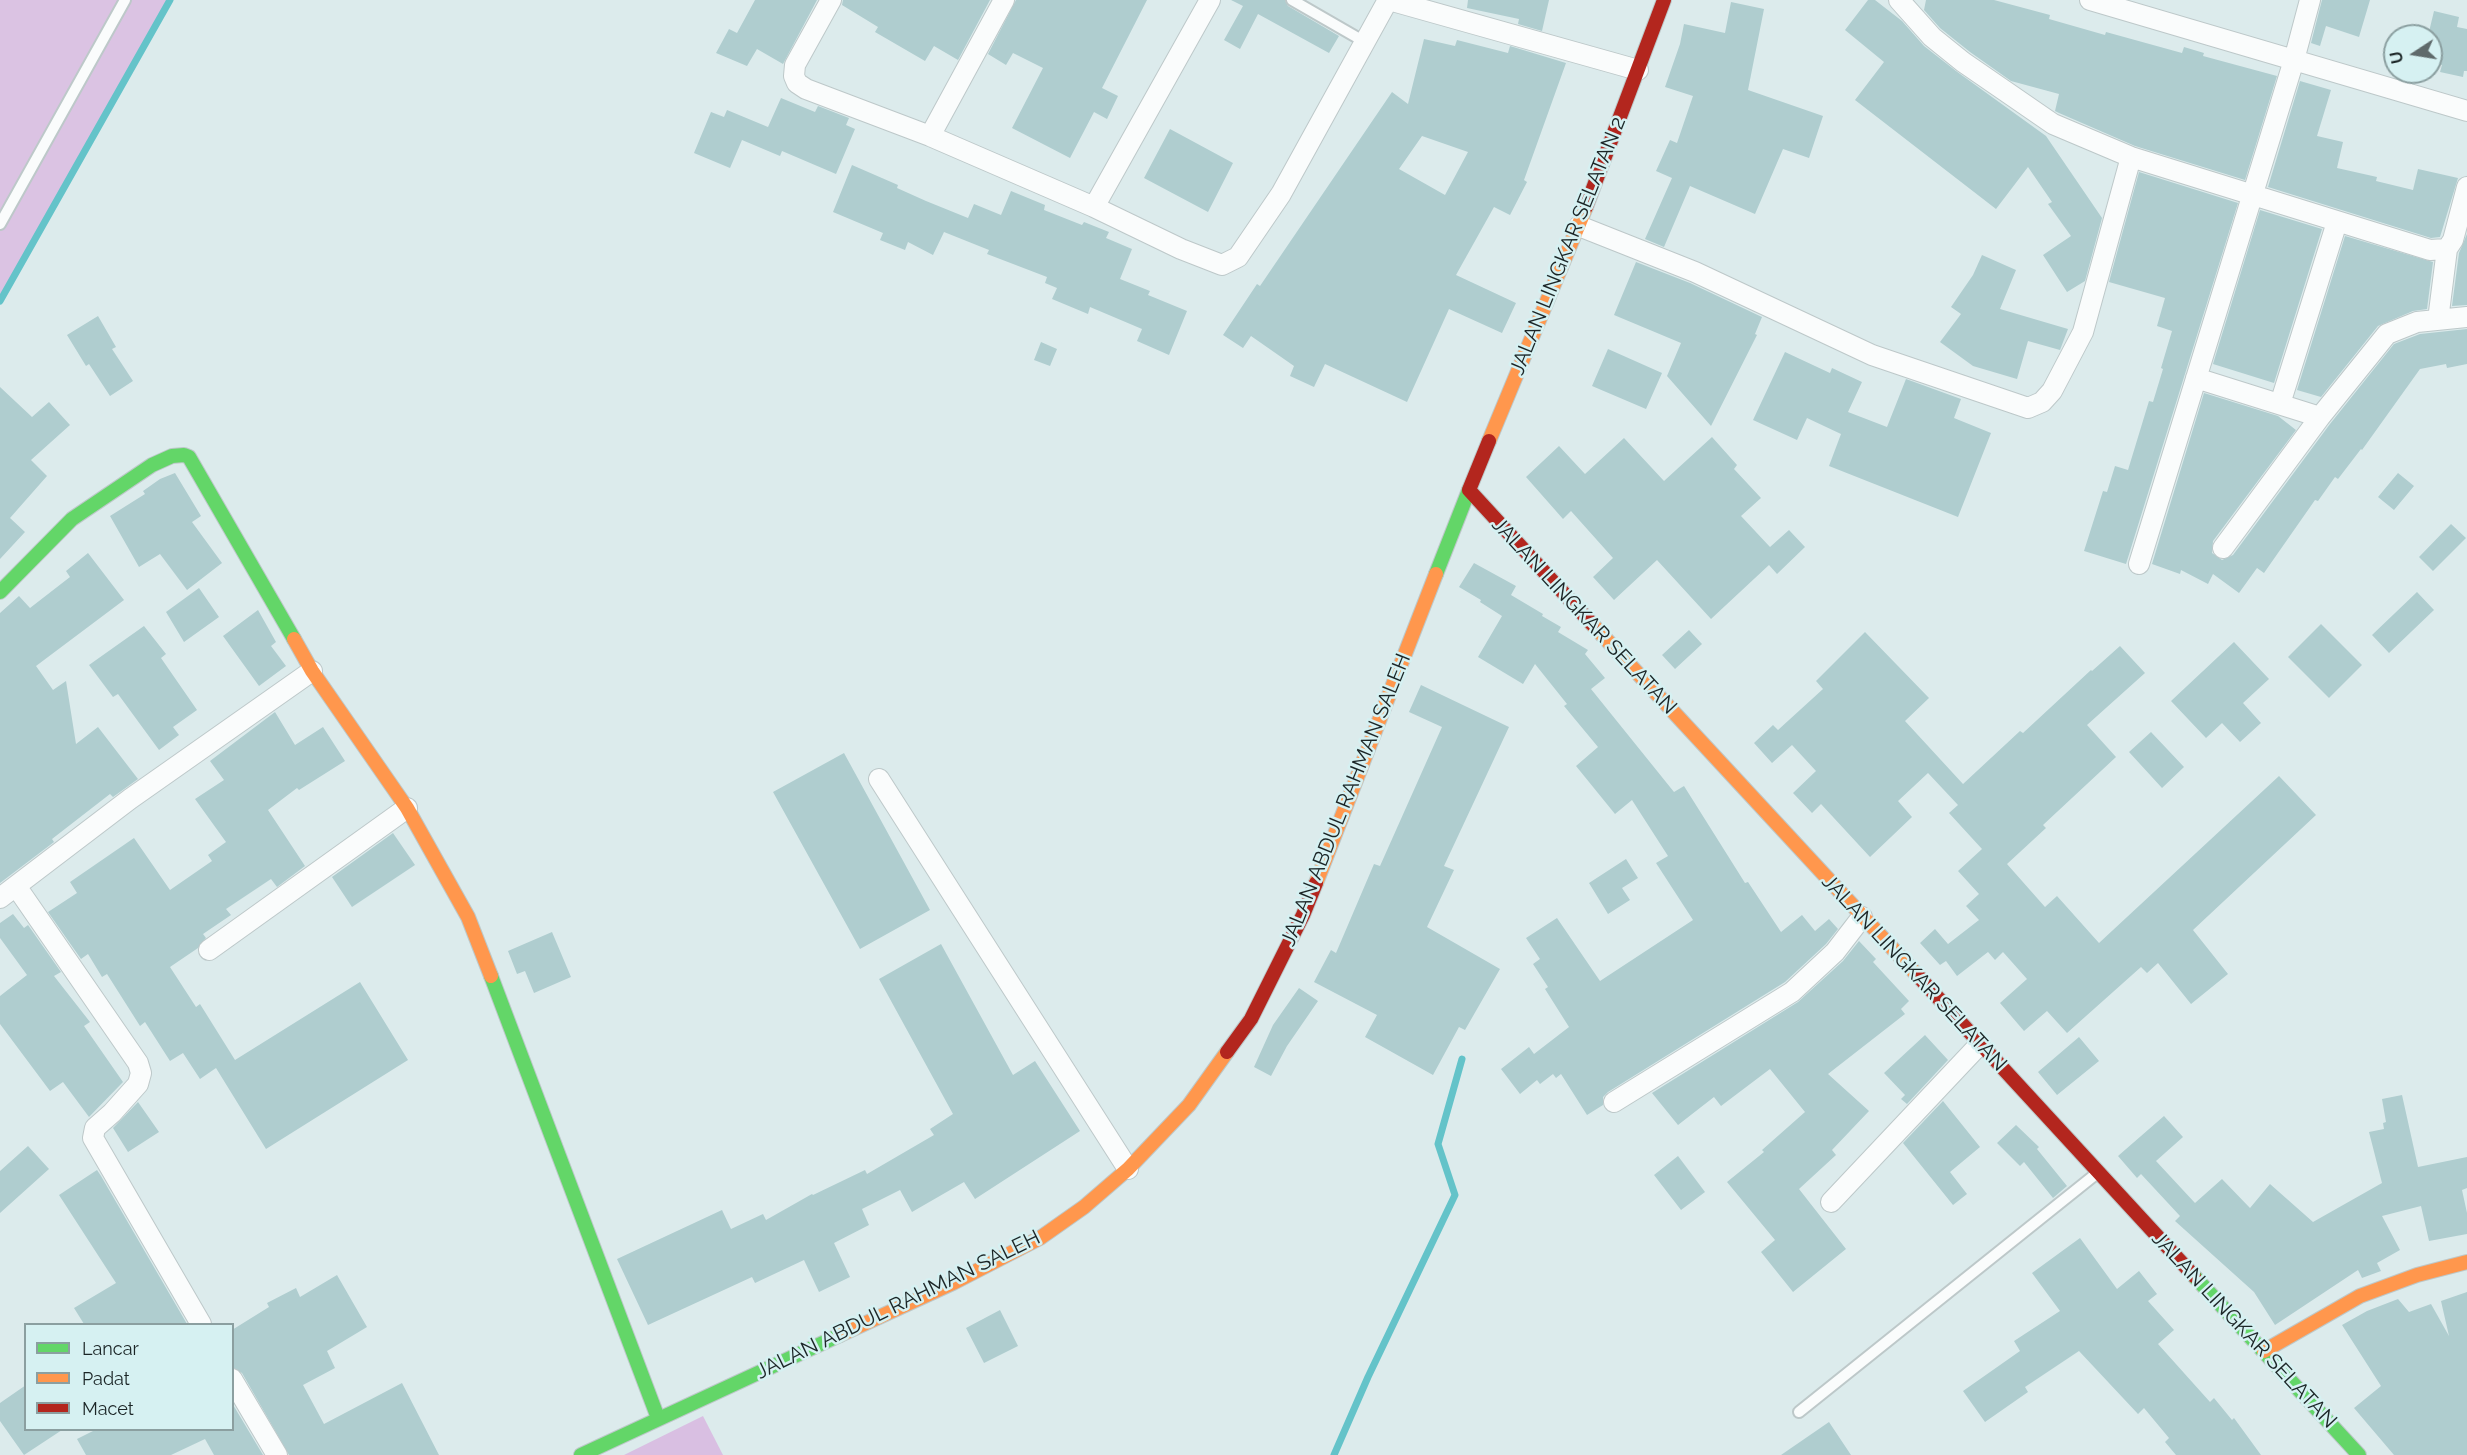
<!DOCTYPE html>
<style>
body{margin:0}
#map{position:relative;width:2467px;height:1455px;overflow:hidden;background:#dcebec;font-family:Raleway,sans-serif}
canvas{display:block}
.legend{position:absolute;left:24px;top:1323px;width:210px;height:108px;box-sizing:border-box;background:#d6f1f2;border:2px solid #8b9fa0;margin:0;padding:8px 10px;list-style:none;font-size:18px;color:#1b2526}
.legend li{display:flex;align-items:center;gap:12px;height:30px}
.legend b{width:30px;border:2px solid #8b9fa0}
.north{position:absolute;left:2383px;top:24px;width:60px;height:60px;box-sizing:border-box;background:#d6f1f2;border:2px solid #8b9fa0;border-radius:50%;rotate:258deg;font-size:16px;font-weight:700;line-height:24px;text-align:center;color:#1b2526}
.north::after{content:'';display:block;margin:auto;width:21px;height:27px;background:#5f6a6b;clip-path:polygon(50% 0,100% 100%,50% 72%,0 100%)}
</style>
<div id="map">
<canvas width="2467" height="1455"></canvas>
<ul class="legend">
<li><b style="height:8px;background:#63d668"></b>Lancar</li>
<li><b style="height:8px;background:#ff974d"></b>Padat</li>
<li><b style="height:8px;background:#b3261e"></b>Macet</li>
</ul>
<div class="north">U</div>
</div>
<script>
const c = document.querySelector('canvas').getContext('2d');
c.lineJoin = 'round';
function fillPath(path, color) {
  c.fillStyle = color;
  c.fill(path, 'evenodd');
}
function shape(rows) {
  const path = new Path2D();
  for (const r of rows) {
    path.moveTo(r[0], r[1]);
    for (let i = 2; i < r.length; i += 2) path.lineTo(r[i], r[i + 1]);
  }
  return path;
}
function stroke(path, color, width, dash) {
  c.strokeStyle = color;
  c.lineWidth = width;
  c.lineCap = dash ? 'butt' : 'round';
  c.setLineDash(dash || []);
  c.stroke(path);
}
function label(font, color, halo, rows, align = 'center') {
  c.font = font + ' Raleway,sans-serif';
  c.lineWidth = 5;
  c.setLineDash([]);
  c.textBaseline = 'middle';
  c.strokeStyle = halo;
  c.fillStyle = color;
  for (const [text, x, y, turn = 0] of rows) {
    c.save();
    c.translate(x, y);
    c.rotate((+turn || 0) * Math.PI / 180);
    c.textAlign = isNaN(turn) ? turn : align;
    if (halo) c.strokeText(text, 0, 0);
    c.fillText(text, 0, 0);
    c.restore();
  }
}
const green = shape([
 [0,0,170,0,0,301]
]);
const forest = shape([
 [703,1416,723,1455,624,1455]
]);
const stream = shape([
 [0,301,170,0],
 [1334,1455,1368,1377,1455,1195,1438,1144,1462,1059]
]);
const building = shape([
 [755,0,817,0,783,64,757,49,747,66,716,53,729,29,737,33],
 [843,0,990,0,958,60,934,46,925,61,875,32,878,27,842,5],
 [1016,0,1147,0,1102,88,1118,96,1107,119,1094,112,1070,158,1012,128,1043,68,1013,53,1006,65,988,54],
 [1231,0,1285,0,1288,6,1339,36,1329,53,1258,14,1240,49,1224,40,1243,6],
 [1468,0,1549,0,1542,31,1518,24,1519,19,1467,8],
 [1868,0,1875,0,1902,21,1924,46,1956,71,2046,136,2102,218,2085,281,2067,292,2043,255,2071,236,2048,204,2052,202,2028,167,1996,209,1855,100,1884,62,1845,30],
 [1926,0,1994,0,2050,15,2049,19,2105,35,2106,32,2182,53,2184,47,2204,53,2203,56,2277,76,2245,180,2135,146,2059,113,2055,111,2059,94,2011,81,1970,52,1940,28,1924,10],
 [2322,0,2370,0,2359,37,2326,26,2320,46,2311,43],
 [1731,2,1764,9,1748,90,1823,116,1809,158,1783,149,1755,214,1690,186,1664,247,1645,239,1672,178,1656,171,1670,140,1677,143,1693,96,1665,87,1680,44,1684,24,1725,33],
 [2434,11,2459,17,2457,27,2467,29,2467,71,2464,71,2463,77,2440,72,2442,65,2431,62,2431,36,2428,36],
 [1424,39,1455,46,1457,40,1508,53,1510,46,1566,63,1524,180,1527,182,1510,215,1494,207,1456,275,1516,303,1502,333,1449,309,1407,402,1325,364,1314,387,1290,376,1294,366,1251,336,1243,348,1223,335,1257,284,1260,286,1392,92,1408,104],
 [1422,136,1468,152,1445,195,1399,169],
 [2300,81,2331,90,2317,136,2343,142,2337,168,2377,177,2376,181,2413,190,2418,169,2458,178,2440,237,2431,238,2268,187],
 [781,98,815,112,818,106,849,118,846,125,855,129,836,174,782,151,780,156,742,140,730,168,694,153,711,112,724,117,727,110,768,127],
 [1170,129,1233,163,1208,212,1144,178],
 [852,165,898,185,897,188,926,201,968,218,974,204,1001,215,1011,191,1045,205,1044,210,1082,225,1084,222,1109,232,1106,238,1132,249,1120,279,1150,291,1148,295,1187,311,1169,355,1137,341,1142,329,1090,307,1088,314,1052,299,1057,288,1045,283,1047,277,987,254,989,250,944,232,933,255,908,242,905,250,880,240,883,233,833,212],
 [2139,172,2238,203,2126,564,2084,551,2103,491,2107,492,2115,466,2128,470,2149,401,2153,402,2163,369,2161,368,2172,331,2157,326,2165,298,2109,282],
 [2260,210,2322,229,2274,383,2213,364],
 [2467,234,2467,305,2452,306,2459,253],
 [2345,236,2433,262,2427,309,2413,311,2378,326,2321,397,2297,390],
 [1982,255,2016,270,2000,309,2068,329,2060,350,2028,341,2017,379,1973,366,1940,342,1961,314,1951,307,1973,275],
 [1636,262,1690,283,1762,317,1755,334,1757,335,1711,426,1667,376,1681,343,1614,315],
 [98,316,116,347,112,349,133,381,110,396,89,364,86,366,67,335],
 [2467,329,2467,364,2447,368,2446,364,2420,369,2362,450,2361,449,2338,479,2335,477,2318,501,2315,500,2264,573,2257,568,2239,593,2213,574,2208,584,2181,570,2180,574,2152,564,2204,393,2278,416,2296,430,2213,541,2212,553,2222,560,2233,555,2330,424,2394,344,2420,334],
 [1041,342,1057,349,1050,366,1034,360],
 [1608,349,1662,373,1646,409,1592,386],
 [1785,352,1830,373,1832,368,1862,382,1848,412,1887,427,1906,379,1961,399,1954,418,1991,433,1958,517,1829,466,1841,434,1807,418,1797,440,1753,420],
 [0,387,32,417,49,402,70,425,31,460,47,476,10,518,25,532,0,559],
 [1712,437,1737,465,1734,469,1761,498,1741,516,1770,547,1789,530,1805,547,1777,574,1769,565,1711,619,1657,560,1614,600,1593,577,1613,558,1571,511,1563,519,1526,477,1559,446,1585,474,1624,438,1664,481],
 [175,473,201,516,192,522,222,563,187,590,160,554,139,567,110,516,145,494,143,491,160,479],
 [2398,473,2414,486,2394,510,2378,497],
 [2451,524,2466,538,2433,571,2419,557],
 [88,553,124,600,36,666,53,690,66,681,76,744,98,727,138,779,113,797,110,794,52,839,54,842,0,883,0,613,19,596,30,608,70,577,66,571],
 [1474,563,1516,586,1511,595,1543,614,1542,616,1561,627,1558,632,1588,650,1585,654,1605,678,1591,689,1674,792,1684,786,1745,883,1748,882,1781,932,1802,915,1815,931,1829,919,1838,929,1826,944,1785,982,1608,1092,1603,1097,1603,1105,1587,1115,1561,1074,1556,1078,1553,1074,1540,1084,1537,1080,1520,1094,1501,1069,1529,1047,1534,1054,1569,1027,1545,989,1548,987,1533,964,1540,959,1526,938,1557,918,1600,981,1693,920,1656,863,1668,856,1632,800,1615,814,1576,766,1598,747,1564,706,1567,704,1535,664,1523,684,1478,657,1502,616,1480,602,1481,600,1459,587],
 [199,588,219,617,184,642,166,612],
 [2417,592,2434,610,2389,653,2372,635],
 [258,610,276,642,271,646,286,666,259,686,223,636],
 [2321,624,2362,665,2329,698,2288,657],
 [144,626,166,654,161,658,197,710,173,727,179,735,159,750,118,694,113,697,89,665],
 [1689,630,1702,644,1675,669,1662,655],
 [1865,632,1929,698,1905,721,1963,784,2020,731,2023,733,2091,670,2092,671,2120,646,2145,673,2087,725,2116,757,2043,825,2046,828,2007,864,2045,907,2057,896,2099,943,2279,776,2316,815,2193,930,2228,974,2191,1004,2158,963,2147,973,2141,967,2067,1033,2047,1011,2024,1031,2000,1003,2027,979,2003,952,1995,960,1988,952,1957,976,1946,961,1940,965,1920,943,1935,929,1948,944,1979,920,1966,906,1979,894,1958,871,1982,849,1949,813,1958,805,1928,773,1898,801,1912,817,1870,857,1821,804,1812,813,1793,793,1816,771,1792,745,1772,763,1754,743,1773,725,1778,730,1823,689,1816,681],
 [2234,642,2269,679,2243,703,2261,723,2240,742,2222,723,2206,738,2171,701],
 [1421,685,1509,727,1444,866,1454,870,1427,927,1500,969,1465,1030,1459,1027,1433,1075,1365,1037,1377,1015,1314,982,1331,950,1336,953,1374,864,1380,866,1442,727,1409,712],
 [275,712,295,745,323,727,345,761,299,790,297,788,268,810,305,866,277,887,271,879,226,909,231,915,203,934,206,938,198,948,170,967,196,1007,200,1004,235,1060,360,982,408,1060,266,1149,216,1068,200,1079,183,1053,170,1061,145,1022,140,1026,107,974,102,977,88,954,81,959,48,912,77,893,70,882,134,838,170,890,212,861,208,855,226,842,195,799,224,780,210,761],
 [2151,732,2184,767,2162,788,2129,752],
 [844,753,930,910,860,949,773,792],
 [393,833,415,865,352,907,332,877],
 [1626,859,1638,878,1622,888,1630,900,1608,914,1589,883],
 [13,914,24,928,28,925,61,972,54,976,90,1022,84,1026,123,1082,89,1117,63,1082,50,1091,0,1024,0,996,27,975,0,938,0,923],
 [552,932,571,977,534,993,525,971,517,974,508,951],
 [1859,941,1876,959,1873,962,1909,1001,1901,1009,1905,1014,1828,1074,1869,1111,1832,1150,1836,1155,1799,1189,1846,1249,1793,1292,1761,1252,1775,1240,1727,1182,1764,1152,1762,1150,1805,1112,1770,1069,1721,1106,1714,1097,1678,1125,1652,1093,1798,1002,1843,961],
 [941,944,1013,1075,1035,1061,1080,1131,975,1199,964,1182,912,1212,900,1190,862,1209,869,1225,834,1243,850,1277,819,1292,804,1260,755,1283,752,1277,648,1325,617,1259,722,1210,731,1229,763,1214,766,1220,812,1194,813,1195,865,1170,867,1174,934,1135,930,1129,953,1114,879,979],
 [1299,988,1318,1001,1287,1046,1271,1076,1254,1067,1273,1025],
 [1925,1035,1948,1060,1907,1104,1901,1099,1905,1095,1884,1073],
 [2079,1037,2099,1061,2057,1095,2038,1072],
 [2402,1095,2418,1167,2467,1157,2467,1188,2462,1190,2467,1213,2467,1234,2429,1241,2421,1206,2382,1216,2400,1250,2377,1263,2381,1271,2362,1278,2358,1270,2275,1325,2254,1292,2175,1221,2180,1216,2141,1174,2137,1178,2118,1156,2164,1116,2183,1137,2156,1161,2195,1203,2222,1179,2250,1208,2270,1184,2313,1222,2382,1183,2369,1132,2384,1129,2383,1123,2386,1122,2382,1099],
 [1943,1101,1980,1147,1950,1172,1967,1194,1953,1205,1903,1143],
 [138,1102,159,1132,128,1152,113,1128],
 [2016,1125,2039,1147,2037,1149,2067,1186,2053,1198,2024,1162,2020,1166,1997,1143],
 [28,1146,49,1169,0,1213,0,1171],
 [1678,1156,1705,1192,1681,1210,1654,1175],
 [97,1170,101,1176,187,1324,84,1324,74,1308,116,1283,59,1195],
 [2080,1238,2117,1289,2139,1271,2157,1294,2148,1301,2174,1330,2158,1344,2210,1402,2214,1398,2232,1420,2234,1418,2261,1455,2176,1455,2165,1442,2169,1438,2144,1408,2138,1414,2079,1351,2025,1387,2028,1392,1985,1422,1963,1391,2020,1351,2014,1341,2060,1311,2032,1273],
 [337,1275,367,1327,327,1351,335,1368,303,1385,324,1424,402,1383,439,1455,289,1455,242,1373,232,1367,232,1330,269,1307,267,1303,296,1288,300,1297],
 [2467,1292,2467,1455,2394,1455,2354,1408,2381,1386,2342,1325,2367,1311,2398,1299,2409,1312,2431,1304,2449,1336,2441,1301],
 [1000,1310,1018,1346,984,1363,966,1328],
 [26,1385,26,1430,62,1430,24,1455,0,1421,0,1403],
 [232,1403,263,1455,214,1455,205,1439,171,1455,86,1455,77,1439,95,1430,232,1430],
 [1829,1422,1851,1455,1781,1455]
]);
const lane = shape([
 [1292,0,1365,42],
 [0,224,125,0],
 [1799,1412,2096,1174]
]);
const street = shape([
 [831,0,795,65,794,76,797,83,806,89,930,136,1094,207,1210,0],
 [1389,0,1638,70],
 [1899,0,1932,37,1963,62,2053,124,2131,157,2430,250,2447,249,2453,240,2467,187],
 [2090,0,2467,111],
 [930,136,1004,0],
 [1094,207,1181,249,1222,265,1238,257,1281,194,1388,0],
 [1579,226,1695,272,1872,355,2028,408,2042,402,2052,391,2083,332,2131,157],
 [2438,320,2447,249],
 [2196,378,2320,417,2387,334,2417,322,2467,317],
 [2280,404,2337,222],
 [2223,548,2320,417],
 [2139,564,2294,60,2310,0],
 [879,779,1128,1169],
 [16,886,138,1063,141,1073,138,1084,112,1113,95,1128,93,1138,201,1324],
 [0,898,130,799,312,671],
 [209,950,407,808],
 [1614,1102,1792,992,1835,952,1862,917],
 [1831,1202,1980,1044],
 [232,1379,277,1455]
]);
const fast = shape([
 [1436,574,1469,490],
 [0,592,72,519,152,465,172,456,184,455,189,457,294,639],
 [491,976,658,1418],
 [2194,1276,2359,1455],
 [581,1455,840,1335]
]);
const slow = shape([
 [1489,441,1586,207],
 [1592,624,1918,976],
 [294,639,312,671,407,808,468,917,491,976],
 [1316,883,1436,574],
 [840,1335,953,1283,1040,1238,1084,1207,1128,1169,1189,1105,1227,1052],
 [2264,1351,2360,1296,2417,1275,2467,1262]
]);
const jam = shape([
 [1586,207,1664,0],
 [1489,441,1469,490,1592,624],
 [1918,976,2194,1276],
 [1227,1052,1251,1019,1303,915,1316,883]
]);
const streetNames = [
 ["JALAN LINGKAR SELATAN 2",1568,246,-68],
 ["JALAN LINGKAR SELATAN",1584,616,47],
 ["JALAN ABDUL RAHMAN SALEH",1346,800,-68],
 ["JALAN LINGKAR SELATAN",1914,973,47],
 ["JALAN ABDUL RAHMAN SALEH",898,1305,-26],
 ["JALAN LINGKAR SELATAN",2244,1330,47]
];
fillPath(green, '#dbc3e3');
fillPath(forest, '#d9bfe2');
stroke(stream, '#64c3c9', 7);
fillPath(building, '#afcdcf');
stroke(lane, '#bdc8c9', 14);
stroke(street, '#bdc8c9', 22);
stroke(fast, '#bdc8c9', 16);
stroke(slow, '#bdc8c9', 16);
stroke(jam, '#bdc8c9', 16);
stroke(lane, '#fafcfc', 10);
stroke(street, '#fafcfc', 20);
stroke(fast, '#63d668', 14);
stroke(slow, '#ff974d', 14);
stroke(jam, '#b3261e', 14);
label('21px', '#1b2526', '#d6f1f2', streetNames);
</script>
